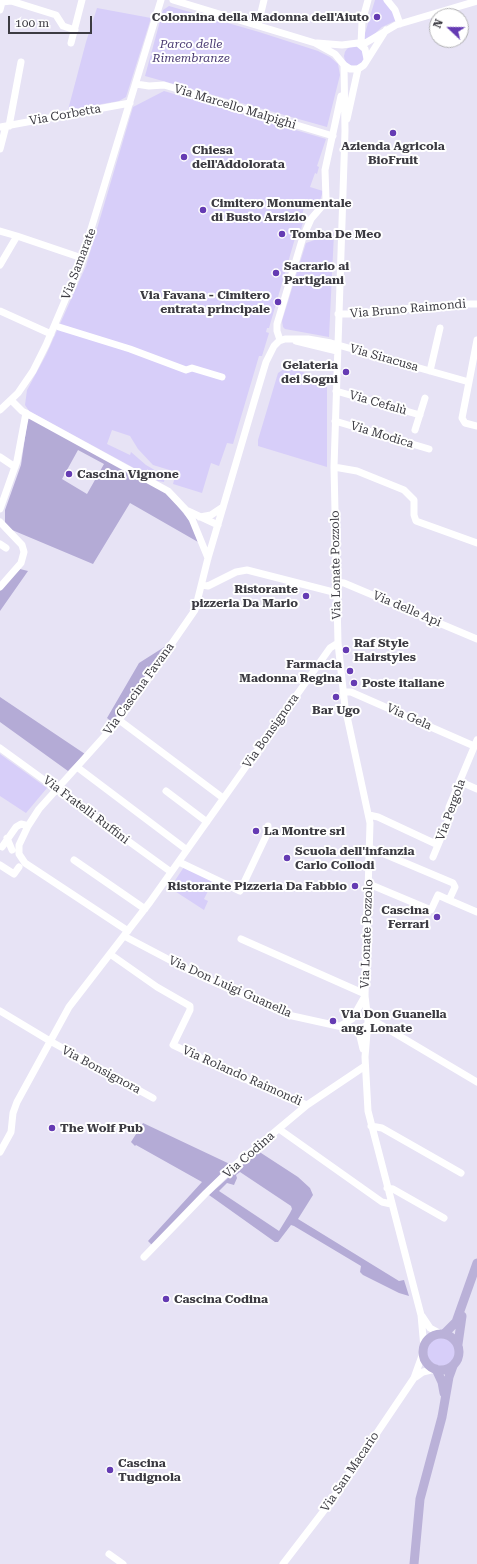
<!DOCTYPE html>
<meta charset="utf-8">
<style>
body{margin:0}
#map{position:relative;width:477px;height:1564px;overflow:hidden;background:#e7e3f5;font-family:"Roboto Serif",serif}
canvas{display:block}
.north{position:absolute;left:429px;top:8px;width:40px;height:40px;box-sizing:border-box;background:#fff;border:1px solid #b1b1b3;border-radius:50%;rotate:292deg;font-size:11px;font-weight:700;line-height:16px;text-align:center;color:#3c3b42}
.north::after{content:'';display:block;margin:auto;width:14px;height:18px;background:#653bb3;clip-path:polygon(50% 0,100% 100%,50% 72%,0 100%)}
.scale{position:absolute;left:8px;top:16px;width:84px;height:18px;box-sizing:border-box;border:2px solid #3c3b42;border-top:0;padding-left:5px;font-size:12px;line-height:14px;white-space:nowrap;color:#3c3b42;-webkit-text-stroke:3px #fff;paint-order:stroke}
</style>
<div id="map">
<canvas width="477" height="1564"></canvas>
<div class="north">N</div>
<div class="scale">100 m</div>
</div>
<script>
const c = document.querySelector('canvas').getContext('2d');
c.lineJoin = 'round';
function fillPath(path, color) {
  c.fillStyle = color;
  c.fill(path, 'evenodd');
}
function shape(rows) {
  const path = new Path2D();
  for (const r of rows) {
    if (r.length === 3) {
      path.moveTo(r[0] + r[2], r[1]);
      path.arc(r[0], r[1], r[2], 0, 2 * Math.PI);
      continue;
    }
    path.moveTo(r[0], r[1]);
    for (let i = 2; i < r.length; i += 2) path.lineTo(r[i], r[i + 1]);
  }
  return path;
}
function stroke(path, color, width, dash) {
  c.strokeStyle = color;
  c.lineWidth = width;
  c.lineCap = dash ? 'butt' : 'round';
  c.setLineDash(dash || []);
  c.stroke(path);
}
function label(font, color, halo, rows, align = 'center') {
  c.font = font + ' "Roboto Serif",serif';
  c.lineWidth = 4;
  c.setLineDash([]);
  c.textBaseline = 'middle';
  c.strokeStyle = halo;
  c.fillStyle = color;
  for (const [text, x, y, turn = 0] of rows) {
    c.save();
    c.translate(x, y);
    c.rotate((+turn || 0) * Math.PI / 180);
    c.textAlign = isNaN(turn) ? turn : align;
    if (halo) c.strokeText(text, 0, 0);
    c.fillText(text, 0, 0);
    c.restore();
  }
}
const green = shape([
 [375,0,383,0,393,12,397,20,382,27,368,40,363,40],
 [169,6,259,32,318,51,330,57,338,64,340,75,327,127,145,76,163,10],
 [97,8,151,18,126,97,119,101,68,110,86,42],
 [354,56,10],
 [164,91,326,139,317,166,319,167,317,174,315,173,310,187,323,191,319,204,306,201,302,215,305,216,301,229,298,228,269,328,267,328,266,332,269,333,262,356,259,356,233,444,227,443,219,466,211,463,202,493,173,484,176,472,153,465,138,449,130,436,112,430,107,444,130,455,131,452,146,465,165,476,164,482,158,481,29,411,25,405,27,390,46,355,86,266,133,107],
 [334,233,329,337,285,329,283,327,282,321,306,243],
 [287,367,327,380,327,467,258,446,258,440,278,373],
 [0,754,47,788,26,813,0,796],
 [184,867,211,879,212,883,204,899,208,901,204,910,170,888],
 [441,1352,14]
]);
const forest = shape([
 [28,417,168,494,192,524,198,542,130,503,93,564,5,527,5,510,21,465],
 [78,450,104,464,87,494,62,479],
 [20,569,28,571,0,611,0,590],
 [169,644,112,722,107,718,139,663],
 [0,697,85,754,68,771,0,722],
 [143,1123,234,1166,154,1247,148,1241,202,1182,136,1145,135,1146,131,1142],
 [258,1151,298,1177,310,1188,313,1195,298,1219,399,1281,404,1280,409,1296,399,1293,363,1275,360,1272,361,1266,294,1226,291,1225,278,1242,275,1242,209,1195],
 [240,1172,291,1206,292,1209,290,1213,279,1231,219,1191,227,1183,234,1185,237,1178,236,1175]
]);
const minor = shape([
 [173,0,315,43,335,54,344,65,350,69,358,69,364,65,386,30],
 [387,0,395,10,400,24],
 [0,10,2,2,11,1,56,15,63,26,75,30],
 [258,25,264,0],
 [71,43,82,0],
 [317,43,342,45,358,43,365,49,367,59],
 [361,44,362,22,368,0],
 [362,45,396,25,477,1],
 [344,65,345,131,334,467,338,643,345,707,370,823,365,996,368,1021,365,1057,368,1111,421,1315,424,1348],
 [136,84,149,86,164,85,333,136],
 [347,119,358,69],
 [9,126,21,62],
 [0,127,130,103],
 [0,149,6,126],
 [0,231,17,236],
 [0,265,17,236,82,258],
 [0,311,51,334],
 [338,314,349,314,456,304,477,304],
 [59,327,130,349,186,370,192,368,222,377],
 [280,340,277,331,277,324,303,237,311,219,323,205,326,199,325,170,341,96],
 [296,341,337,351],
 [430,371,440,328],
 [469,382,477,340],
 [336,391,420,415],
 [11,400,22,411,168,491,186,510,192,519,208,558],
 [0,410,18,393,33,371,46,345,80,265,161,0],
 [335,421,429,449],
 [415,430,425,398],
 [0,457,15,467],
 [334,467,357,471,404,490,414,500,414,515,416,521,477,543],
 [0,509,17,461,26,413],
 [188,511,218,525],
 [200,517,211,515,223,507],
 [0,522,22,545,24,552,21,563,0,587],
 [0,544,6,548],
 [336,582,344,583,477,639],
 [202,585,208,586,236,572,247,570,337,593],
 [343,692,351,692,474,746],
 [119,720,223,798],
 [0,748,171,872],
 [77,767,187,850],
 [461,782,477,789],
 [166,791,207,822],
 [369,815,378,817,438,845],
 [7,838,12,850],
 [2,847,16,827,21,824,25,825],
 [370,848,453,883,455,887,449,900,477,912],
 [433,857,448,821,449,807,477,740],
 [74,860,145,909],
 [179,862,240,891,268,832,268,826],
 [0,865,14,874,19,867],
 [369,884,431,910,438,895,449,900],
 [128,931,25,863,19,854,19,845,28,826,39,809,119,720,195,610,208,558,254,402,266,362,274,346,279,341,285,339,308,339,331,343,469,382,462,418,465,423,477,426],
 [124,936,200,976,288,1015,347,1028,363,1028,367,1025],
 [241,939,365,994],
 [110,954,157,987,190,1006,190,1010,173,1045,245,1079,307,1105],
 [0,1011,50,1041,153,1098],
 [368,1020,376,1022,477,1082],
 [340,1026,352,1019,365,996],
 [358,1028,363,1049],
 [371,1126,382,1128,461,1173],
 [279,1129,382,1202,391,1204],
 [0,1152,11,1132,13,1113,17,1102,69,1007,150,902,330,648,338,643],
 [387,1188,393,1189,444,1218],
 [144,1257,206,1193,234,1166,307,1105,365,1066],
 [422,1316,430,1328,441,1334],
 [416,1377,423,1372,435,1369],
 [109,1554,123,1564],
 [283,1564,329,1504,414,1378,423,1353]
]);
const major = shape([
 [444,1334,456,1322,477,1263],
 [441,1352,18],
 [458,1344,462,1316],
 [436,1369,442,1382,444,1393],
 [414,1564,420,1499,442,1417,449,1377,453,1366]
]);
const markers = [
 [377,17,4,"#653bb3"],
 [393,133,4,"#653bb3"],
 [184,157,4,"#653bb3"],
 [203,210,4,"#653bb3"],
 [282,234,4,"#653bb3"],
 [276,273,4,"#653bb3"],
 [278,302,4,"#653bb3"],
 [346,372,4,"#653bb3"],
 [69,474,4,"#653bb3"],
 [306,596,4,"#653bb3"],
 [346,650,4,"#653bb3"],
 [350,671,4,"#653bb3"],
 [354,683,4,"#653bb3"],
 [336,697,4,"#653bb3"],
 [256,831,4,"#653bb3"],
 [287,858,4,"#653bb3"],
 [355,886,4,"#653bb3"],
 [437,917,4,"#653bb3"],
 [333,1021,4,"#653bb3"],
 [52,1128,4,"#653bb3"],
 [166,1299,4,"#653bb3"],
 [110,1470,4,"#653bb3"]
];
const poiNames = [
 ["Colonnina della Madonna dell'Aiuto",369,17,"right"],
 ["Azienda Agricola",393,146,"center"],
 ["BioFruit",393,160,"center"],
 ["Chiesa",192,150],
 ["dell'Addolorata",192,164],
 ["Cimitero Monumentale",211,203],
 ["di Busto Arsizio",211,217],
 ["Tomba De Meo",290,234],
 ["Sacrario ai",284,266],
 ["Partigiani",284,280],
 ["Via Favana - Cimitero",270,295,"right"],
 ["entrata principale",270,309,"right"],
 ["Gelateria",338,365,"right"],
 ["dei Sogni",338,379,"right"],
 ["Cascina Vignone",77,474],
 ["Ristorante",298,589,"right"],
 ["pizzeria Da Mario",298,603,"right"],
 ["Raf Style",354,643],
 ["Hairstyles",354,657],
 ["Farmacia",342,664,"right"],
 ["Madonna Regina",342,678,"right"],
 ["Poste italiane",362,683],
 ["Bar Ugo",336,710,"center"],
 ["La Montre srl",264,831],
 ["Scuola dell'infanzia",295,851],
 ["Carlo Collodi",295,865],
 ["Ristorante Pizzeria Da Fabbio",347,886,"right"],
 ["Cascina",429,910,"right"],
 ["Ferrari",429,924,"right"],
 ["Via Don Guanella",341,1014],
 ["ang. Lonate",341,1028],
 ["The Wolf Pub",60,1128],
 ["Cascina Codina",174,1299],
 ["Cascina",118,1463],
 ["Tudignola",118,1477]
];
const parkNames = [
 ["Parco delle",191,44],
 ["Rimembranze",191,58]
];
const streetNames = [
 ["Via Marcello Malpighi",235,107,17],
 ["Via Corbetta",65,115,-10],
 ["Via Samarate",79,264,-69],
 ["Via Bruno Raimondi",408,309,-5],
 ["Via Siracusa",384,358,16],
 ["Via Cefalù",378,403,16],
 ["Via Modica",382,435,17],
 ["Via Lonate Pozzolo",336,565,-91],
 ["Via delle Api",407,609,23],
 ["Via Cascina Favana",139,689,-54],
 ["Via Gela",409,717,24],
 ["Via Bonsignora",271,731,-55],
 ["Via Fratelli Ruffini",86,810,37],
 ["Via Pergola",451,810,-70],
 ["Via Lonate Pozzolo",367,934,-88],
 ["Via Don Luigi Guanella",230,987,24],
 ["Via Bonsignora",101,1070,28],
 ["Via Rolando Raimondi",242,1076,24],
 ["Via Codina",249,1155,-41],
 ["Via San Macario",350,1472,-56]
];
fillPath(green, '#d7cef9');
fillPath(forest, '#b4abd6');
stroke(minor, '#fff', 7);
stroke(major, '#bab1d8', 9);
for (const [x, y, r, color] of markers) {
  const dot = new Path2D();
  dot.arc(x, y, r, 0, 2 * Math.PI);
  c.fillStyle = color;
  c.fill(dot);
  stroke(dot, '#fff', 1.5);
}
label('bold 12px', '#3c3b42', '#fff', poiNames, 'left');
label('italic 12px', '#4c3d74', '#fff', parkNames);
label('12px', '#3c3b42', '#fff', streetNames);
</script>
